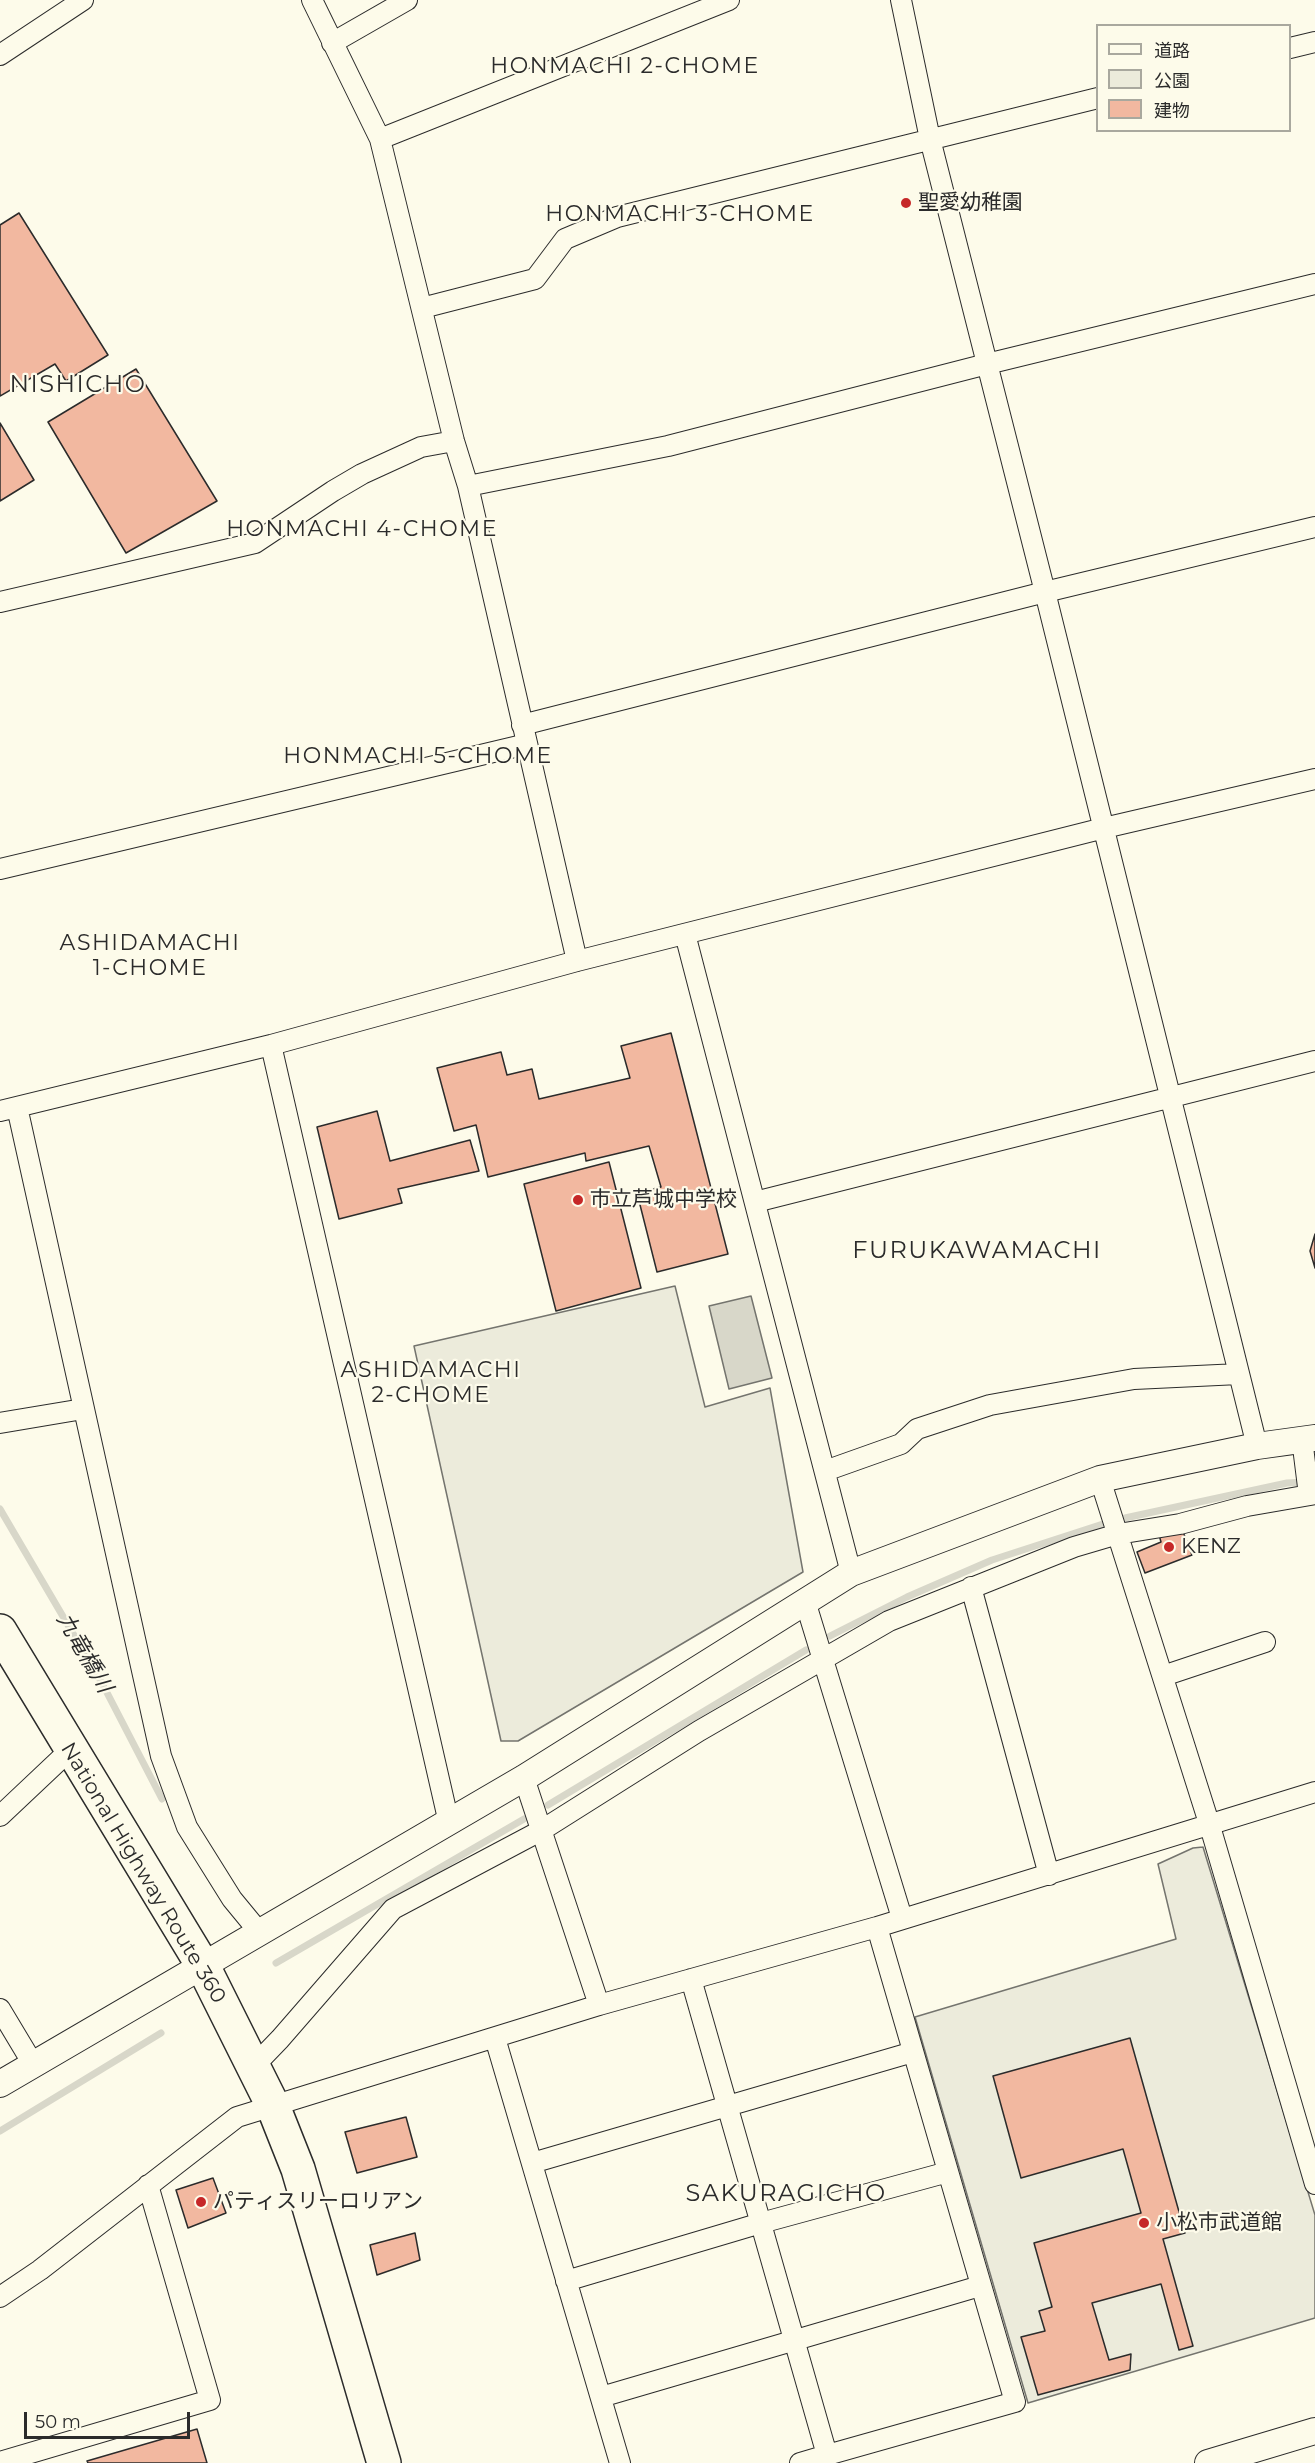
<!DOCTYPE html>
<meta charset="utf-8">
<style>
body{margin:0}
#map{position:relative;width:1315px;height:2463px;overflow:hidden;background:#fdfbea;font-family:Montserrat,"Noto Sans JP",sans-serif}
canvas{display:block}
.legend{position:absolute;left:1096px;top:24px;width:195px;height:108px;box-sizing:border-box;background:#fdfbea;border:2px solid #a9a89e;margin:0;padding:8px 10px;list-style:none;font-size:18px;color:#2b2b2b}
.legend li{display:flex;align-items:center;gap:12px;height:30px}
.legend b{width:30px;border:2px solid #a9a89e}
.scale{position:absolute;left:24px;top:2412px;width:166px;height:27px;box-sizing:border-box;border:3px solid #2b2b2b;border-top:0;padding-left:8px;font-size:18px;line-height:21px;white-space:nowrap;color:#2b2b2b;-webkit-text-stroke:4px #fdfbea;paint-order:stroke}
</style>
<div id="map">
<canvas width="1315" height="2463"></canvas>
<ul class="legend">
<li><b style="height:8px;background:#fdfbea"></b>道路</li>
<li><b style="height:16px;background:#ecebdb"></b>公園</li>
<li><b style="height:16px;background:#f2b8a0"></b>建物</li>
</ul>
<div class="scale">50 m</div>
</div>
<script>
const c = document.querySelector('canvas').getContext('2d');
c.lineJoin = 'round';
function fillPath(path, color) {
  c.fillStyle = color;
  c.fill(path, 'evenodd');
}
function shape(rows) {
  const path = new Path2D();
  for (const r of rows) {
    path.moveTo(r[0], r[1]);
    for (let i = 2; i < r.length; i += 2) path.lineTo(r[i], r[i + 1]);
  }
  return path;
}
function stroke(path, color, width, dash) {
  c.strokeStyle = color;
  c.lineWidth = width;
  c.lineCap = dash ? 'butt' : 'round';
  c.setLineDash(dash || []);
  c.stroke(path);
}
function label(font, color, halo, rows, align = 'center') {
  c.font = font + ' Montserrat,"Noto Sans JP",sans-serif';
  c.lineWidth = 4.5;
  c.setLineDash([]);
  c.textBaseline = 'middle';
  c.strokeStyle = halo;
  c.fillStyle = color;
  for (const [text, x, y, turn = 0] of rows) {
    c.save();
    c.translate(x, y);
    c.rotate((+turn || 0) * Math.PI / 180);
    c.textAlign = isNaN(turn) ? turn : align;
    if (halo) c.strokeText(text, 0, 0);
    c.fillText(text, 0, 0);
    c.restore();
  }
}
const green = shape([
 [675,1286,705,1407,770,1388,803,1572,518,1741,501,1741,414,1346,675,1286],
 [1203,1847,1315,2215,1315,2318,1028,2403,915,2017,1176,1939,1158,1864,1193,1848,1203,1847]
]);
const water = shape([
 [751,1296,772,1378,729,1389,709,1306,751,1296]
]);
const stream = shape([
 [0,1509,102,1683,162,1799],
 [1125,1518,1287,1483,1306,1482],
 [830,1636,907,1597,992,1560,1106,1523],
 [548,1805,806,1650],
 [276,1963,524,1819],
 [0,2131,161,2033]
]);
const building = shape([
 [19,213,108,355,66,381,55,364,0,396,0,225,19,213],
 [136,369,217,501,126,553,48,422,136,369],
 [0,423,34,480,0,501,0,423],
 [671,1033,728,1254,657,1272,637,1193,661,1187,649,1146,586,1161,585,1153,488,1177,476,1125,454,1131,437,1068,501,1052,507,1075,532,1069,539,1099,630,1078,621,1046,671,1033],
 [377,1111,390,1161,470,1140,479,1171,398,1189,402,1203,339,1219,317,1127,377,1111],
 [609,1162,641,1288,556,1311,524,1184,609,1162],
 [1315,1234,1315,1268,1310,1251,1315,1234],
 [1180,1524,1192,1555,1145,1573,1137,1552,1161,1542,1158,1531,1180,1524],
 [1130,2038,1185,2233,1163,2239,1193,2346,1179,2350,1161,2284,1092,2303,1109,2360,1131,2354,1130,2370,1038,2395,1021,2337,1045,2331,1039,2311,1052,2307,1034,2243,1141,2213,1123,2149,1021,2178,993,2076,1130,2038],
 [406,2117,417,2157,357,2173,345,2132,406,2117],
 [213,2178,226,2213,188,2228,176,2190,213,2178],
 [415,2233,420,2260,377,2275,370,2245,415,2233],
 [197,2429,207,2463,88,2463,87,2461,197,2429]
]);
const minor = shape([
 [312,0,380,139,454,441,468,486,577,961],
 [901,0,930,139,1045,592,1257,1446],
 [332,43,407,0],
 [1290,48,1315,42],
 [0,55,83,0],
 [380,139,729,0],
 [422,308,535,279,565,239,617,217,1098,98],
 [468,486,668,446,987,364,1315,284],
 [0,602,255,543,333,491,362,474,421,447,454,441],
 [522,725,1045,592,1315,527],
 [0,869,527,744],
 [685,934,851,1573],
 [271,1045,449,1823],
 [17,1107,161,1756,187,1827,232,1899,260,1933],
 [0,1111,271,1045,577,961,1104,828,1315,779],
 [755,1202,1315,1061],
 [0,1423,83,1409],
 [1302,1439,1309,1495],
 [825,1471,901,1444,917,1429,990,1405,1134,1379,1239,1374],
 [1100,1479,1209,1823,1315,2184],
 [971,1587,1049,1875],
 [805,1601,902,1918],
 [1163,1676,1265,1642],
 [524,1778,599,2005],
 [0,1816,70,1750],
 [691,1979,827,2455,1015,2402,877,1927],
 [0,2009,33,2064],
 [495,2038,620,2463],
 [253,2067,280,2039,393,1909,542,1830,699,1731,889,1621,1074,1547,1118,1534,1180,1524,1247,1506,1315,1494],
 [532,2163,913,2052],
 [566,2281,761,2223,948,2172],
 [0,2297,40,2270,237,2117,599,2005,877,1927,1315,1792],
 [601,2397,980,2286],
 [0,2462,210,2400,148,2185],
 [800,2463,827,2455]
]);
const tertiary = shape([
 [0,2084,524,1778,851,1573,1100,1479,1257,1446,1315,1438],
 [1208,2463,1315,2431]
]);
const trunk = shape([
 [0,1631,203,1966,273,2106,298,2169,384,2463]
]);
const markers = [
 [906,203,6,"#c62828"],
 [578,1200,6,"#c62828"],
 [1169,1547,6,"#c62828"],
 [201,2202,6,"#c62828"],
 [1144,2223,6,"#c62828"]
];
const poiNames = [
 ["聖愛幼稚園",918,203],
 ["市立芦城中学校",590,1200],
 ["KENZ",1181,1547],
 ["パティスリーロリアン",213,2202],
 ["小松市武道館",1156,2223]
];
const streetNames = [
 ["National Highway Route 360",143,1873,59]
];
const neighbourhoodNames = [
 ["HONMACHI 2-CHOME",625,67],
 ["HONMACHI 3-CHOME",680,215],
 ["HONMACHI 4-CHOME",362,530],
 ["HONMACHI 5-CHOME",418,757],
 ["ASHIDAMACHI",150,944],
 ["1-CHOME",150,969],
 ["ASHIDAMACHI",431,1371],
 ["2-CHOME",431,1396]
];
const waterNames = [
 ["九竜橋川",84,1653,60]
];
const quarterNames = [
 ["NISHICHO",78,385],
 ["FURUKAWAMACHI",977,1251],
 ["SAKURAGICHO",786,2194]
];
fillPath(green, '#ecebdb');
stroke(green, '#74746e', 1.5);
fillPath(water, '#d8d7c9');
stroke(water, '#74746e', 1.5);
stroke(stream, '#d8d7c9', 7);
fillPath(building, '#f2b8a0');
stroke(building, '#2b2b2b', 1.5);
stroke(minor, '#2b2b2b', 22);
stroke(tertiary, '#2b2b2b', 28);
stroke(trunk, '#2b2b2b', 36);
stroke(minor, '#fdfbea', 20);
stroke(tertiary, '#fdfbea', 26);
stroke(trunk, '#fdfbea', 33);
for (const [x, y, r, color] of markers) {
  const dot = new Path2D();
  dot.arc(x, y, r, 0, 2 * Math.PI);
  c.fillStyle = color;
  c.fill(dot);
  stroke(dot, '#fdfbea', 2);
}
label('21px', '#2b2b2b', '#fdfbea', poiNames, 'left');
label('21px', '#2b2b2b', '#fdfbea', streetNames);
c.letterSpacing = '1.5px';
label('22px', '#2b2b2b', '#fdfbea', neighbourhoodNames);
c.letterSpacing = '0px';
label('italic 22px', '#2b2b2b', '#fdfbea', waterNames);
c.letterSpacing = '1.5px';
label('24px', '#2b2b2b', '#fdfbea', quarterNames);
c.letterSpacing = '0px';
</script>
